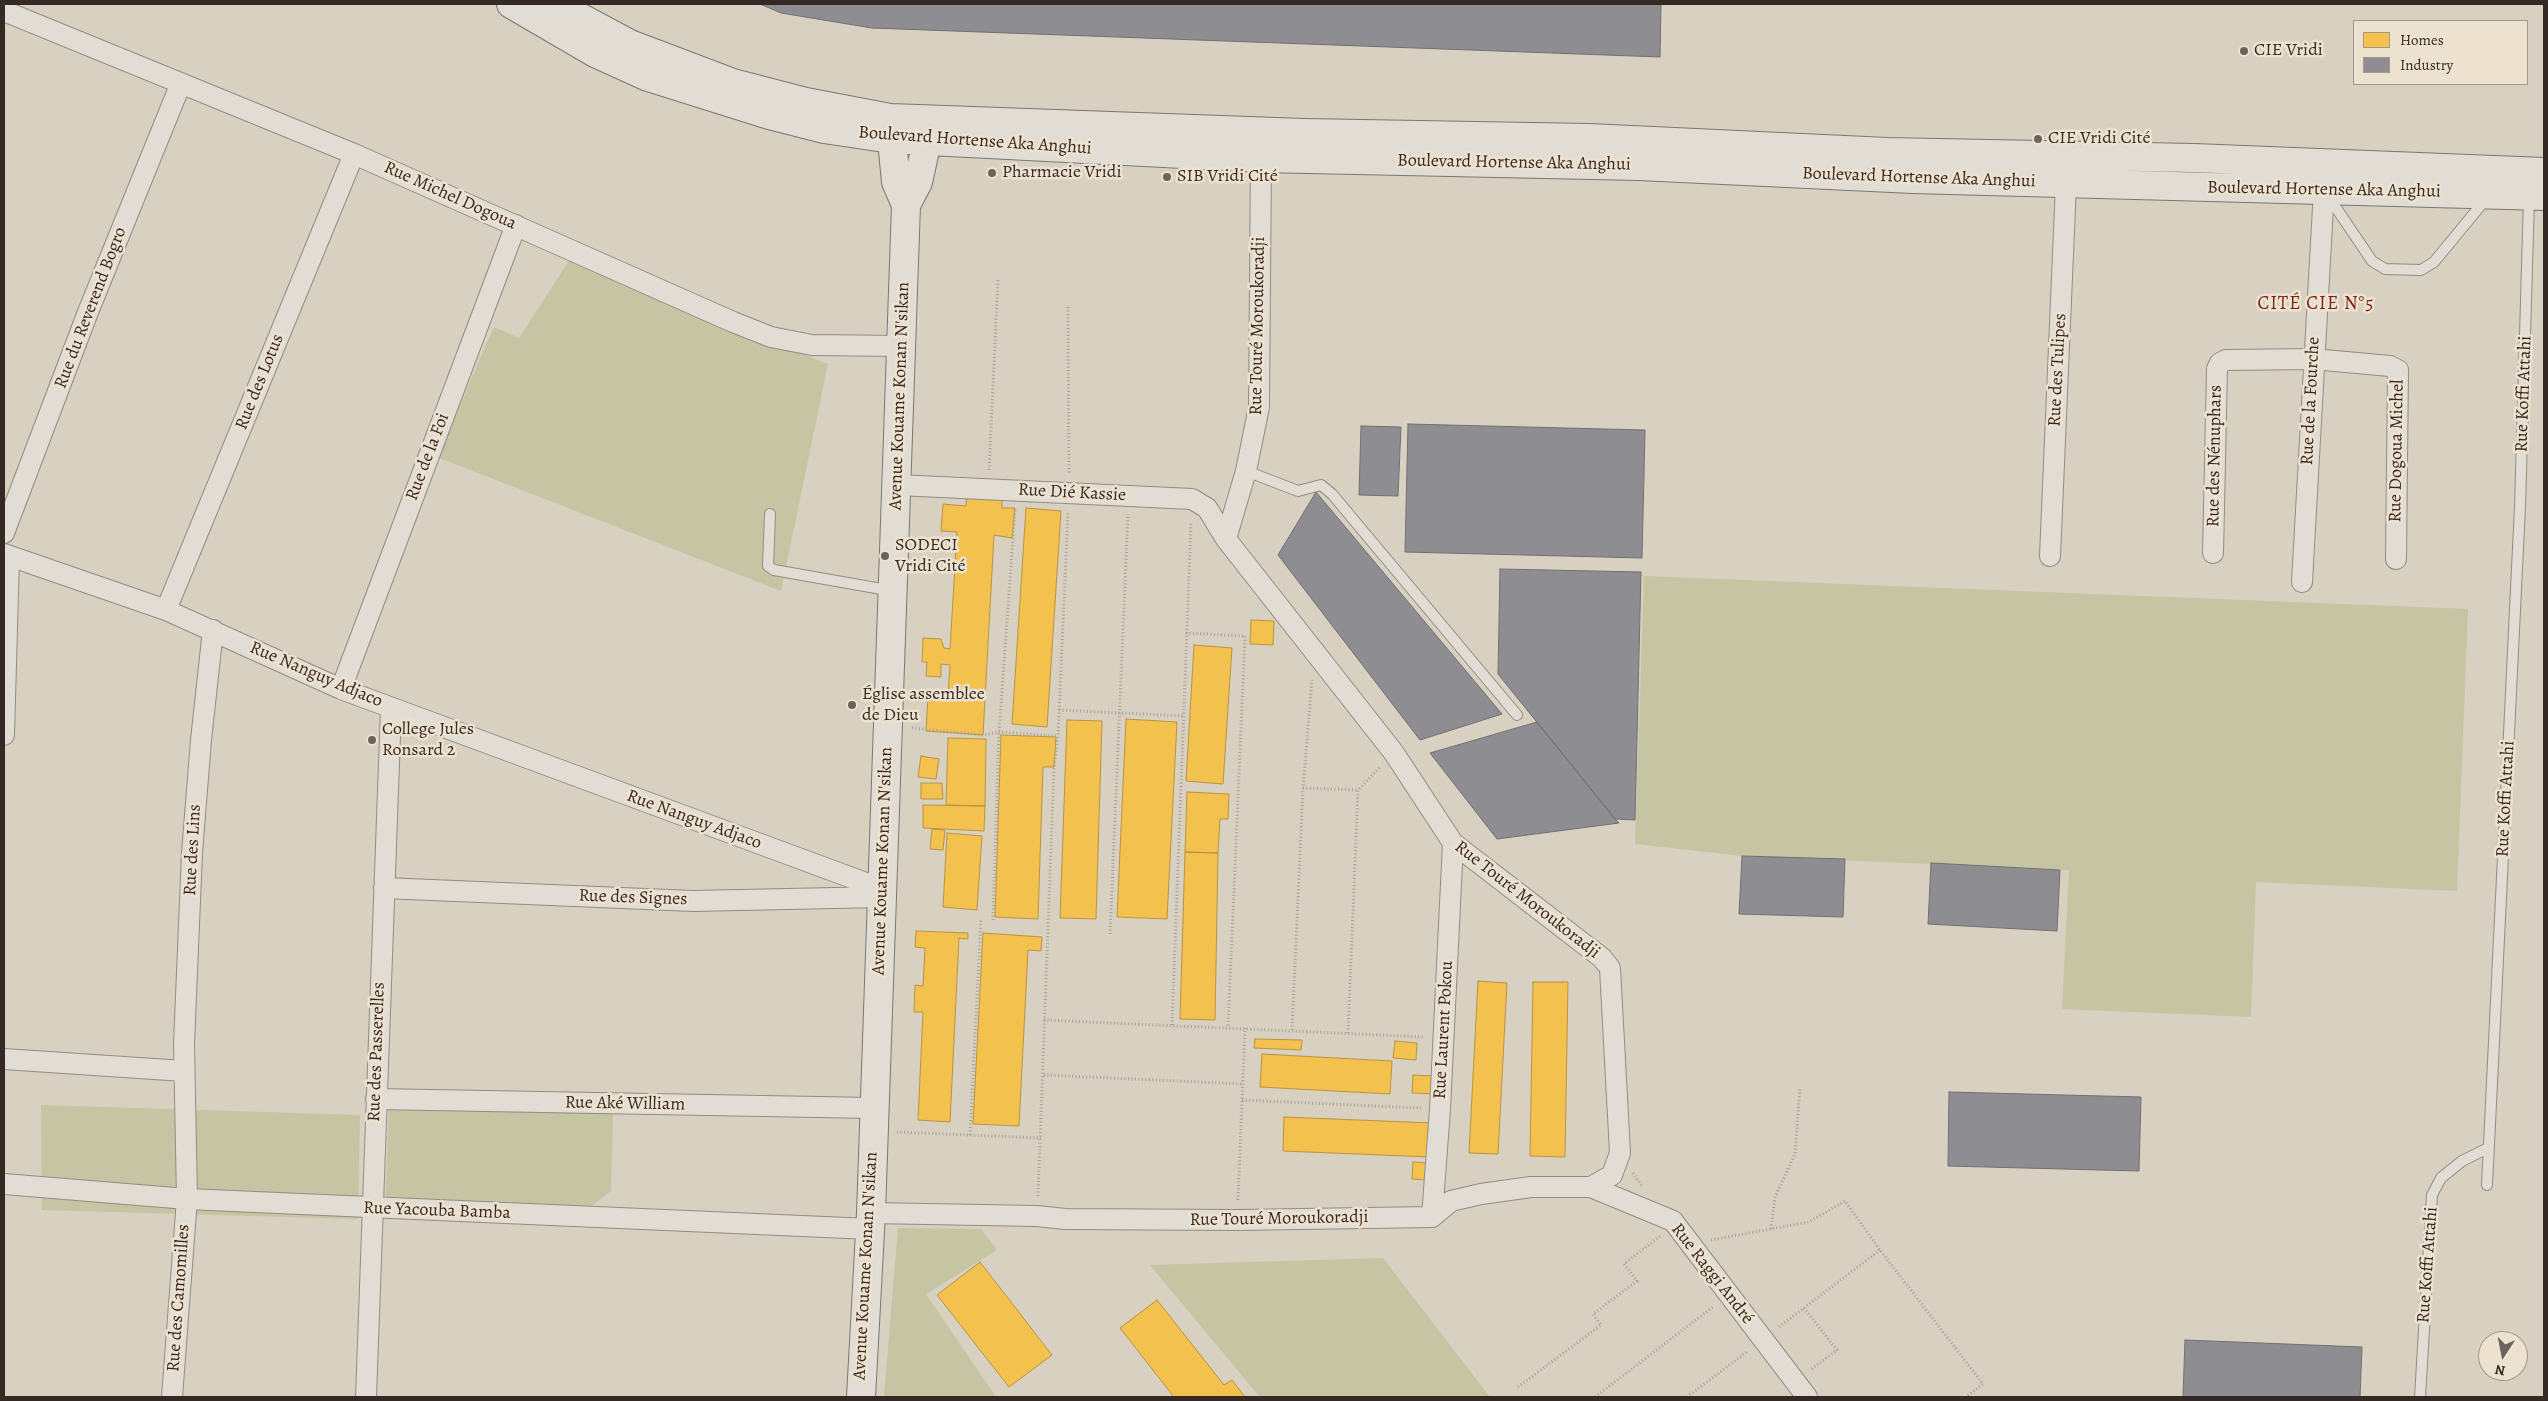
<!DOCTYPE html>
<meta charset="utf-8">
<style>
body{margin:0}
#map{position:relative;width:2548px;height:1401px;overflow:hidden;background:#d8d0c0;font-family:Alegreya,serif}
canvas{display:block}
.frame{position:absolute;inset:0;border:5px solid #352925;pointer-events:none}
.legend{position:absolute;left:2353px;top:20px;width:175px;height:65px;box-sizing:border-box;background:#ede2cf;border:1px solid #a3988b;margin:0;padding:6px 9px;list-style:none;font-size:15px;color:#352925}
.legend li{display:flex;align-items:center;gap:10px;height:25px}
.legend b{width:25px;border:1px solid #a3988b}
.north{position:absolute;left:2478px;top:1331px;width:50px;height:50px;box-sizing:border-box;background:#ede2cf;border:1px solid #a3988b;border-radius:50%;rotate:191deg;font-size:14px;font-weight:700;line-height:20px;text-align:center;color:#352925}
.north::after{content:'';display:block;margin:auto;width:18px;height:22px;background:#6e635b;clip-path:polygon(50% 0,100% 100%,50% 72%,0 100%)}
</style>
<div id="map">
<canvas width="2548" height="1401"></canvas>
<div class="frame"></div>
<ul class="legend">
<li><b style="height:14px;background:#f2c14e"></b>Homes</li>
<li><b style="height:14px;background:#8d8d92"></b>Industry</li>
</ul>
<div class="north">N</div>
</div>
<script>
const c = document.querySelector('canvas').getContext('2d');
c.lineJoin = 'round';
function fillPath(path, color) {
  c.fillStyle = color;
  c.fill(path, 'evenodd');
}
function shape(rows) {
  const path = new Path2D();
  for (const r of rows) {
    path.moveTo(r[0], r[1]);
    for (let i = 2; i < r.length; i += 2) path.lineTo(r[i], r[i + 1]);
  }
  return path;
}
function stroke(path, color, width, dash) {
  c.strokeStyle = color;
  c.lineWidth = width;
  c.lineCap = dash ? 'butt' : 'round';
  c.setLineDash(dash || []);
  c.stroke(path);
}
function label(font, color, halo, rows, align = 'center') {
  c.font = font + ' Alegreya,serif';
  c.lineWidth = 5;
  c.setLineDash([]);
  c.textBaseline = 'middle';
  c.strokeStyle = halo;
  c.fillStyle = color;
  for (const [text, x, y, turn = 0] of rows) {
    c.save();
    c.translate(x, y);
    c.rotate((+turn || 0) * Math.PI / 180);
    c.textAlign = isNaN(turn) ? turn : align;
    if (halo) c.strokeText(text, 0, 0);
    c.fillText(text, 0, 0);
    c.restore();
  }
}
const green = shape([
 [569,261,828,364,781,591,437,457,494,327,519,338],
 [1644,576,2468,609,2457,891,2256,882,2251,1017,2062,1009,2069,870,1742,856,1635,844],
 [389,1103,613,1114,611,1191,574,1219,385,1215],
 [41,1105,360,1115,358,1219,42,1210],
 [898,1228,981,1229,997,1250,926,1294,996,1397,884,1397],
 [1383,1258,1490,1397,1260,1397,1150,1265]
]);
const homes = shape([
 [967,494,1002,496,1002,508,1015,508,1012,538,994,535,983,735,926,731,928,696,948,697,950,665,941,664,941,677,926,676,927,662,922,662,923,638,941,639,944,648,950,649,957,532,941,531,943,504,966,506,967,494],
 [1026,508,1061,511,1047,727,1012,724,1026,508],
 [1251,620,1274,621,1273,645,1250,644,1251,620],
 [1194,645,1232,648,1223,784,1186,781,1194,645],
 [1126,719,1177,722,1167,919,1117,917,1126,719],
 [1067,720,1102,721,1096,919,1060,918,1067,720],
 [1001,735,1056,737,1054,767,1043,767,1038,919,995,917,1001,735],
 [948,738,986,739,985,806,946,805,948,738],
 [921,756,939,759,936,779,918,777,921,756],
 [921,783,942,783,943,799,921,799,921,783],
 [1187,792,1229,794,1228,819,1220,819,1218,853,1185,852,1187,792],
 [923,805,985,806,984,831,923,828,923,805],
 [932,829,945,830,943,850,930,849,932,829],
 [947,833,982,836,977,910,943,907,947,833],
 [1185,852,1218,853,1215,1020,1180,1019,1185,852],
 [916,931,968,933,968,939,959,938,950,1122,918,1120,923,1012,914,1012,915,985,923,986,925,948,915,947,916,931],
 [983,933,1042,937,1041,951,1028,950,1019,1126,973,1124,983,933],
 [1478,981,1507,983,1498,1154,1469,1153,1478,981],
 [1533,982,1568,982,1565,1157,1530,1156,1533,982],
 [1255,1039,1302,1040,1301,1050,1254,1048,1255,1039],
 [1395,1041,1417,1043,1416,1060,1393,1058,1395,1041],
 [1262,1054,1392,1061,1390,1094,1260,1087,1262,1054],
 [1413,1075,1434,1076,1433,1094,1412,1093,1413,1075],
 [1284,1117,1432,1123,1430,1157,1283,1151,1284,1117],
 [1413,1162,1428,1163,1427,1180,1412,1179,1413,1162],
 [980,1262,1052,1355,1009,1387,937,1295,980,1262],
 [1157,1300,1224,1385,1232,1380,1245,1397,1174,1397,1120,1328,1157,1300]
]);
const industry = shape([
 [760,4,1661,4,1660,57,872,28,781,13,760,4],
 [1408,424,1645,430,1642,558,1405,552,1408,424],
 [1361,426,1401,427,1398,496,1359,495,1361,426],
 [1316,492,1502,714,1420,740,1278,555,1316,492],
 [1500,569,1641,572,1635,820,1615,819,1498,674,1500,569],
 [1537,722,1615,819,1619,823,1497,839,1430,753,1537,722],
 [1742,856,1845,859,1843,917,1739,914,1742,856],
 [1931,863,2060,870,2057,931,1928,924,1931,863],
 [1949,1092,2141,1097,2139,1171,1948,1166,1949,1092],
 [2185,1340,2362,1347,2360,1397,2183,1397,2185,1340]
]);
const path = shape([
 [1068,307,1069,474],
 [989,470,998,279],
 [1186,633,1245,636,1228,1027],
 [1059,710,1183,716],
 [912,728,983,735,999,732,1058,736],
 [1303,788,1358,790],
 [993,920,999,732,1015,510],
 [1110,934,1128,514],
 [1044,1020,1425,1037],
 [1172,1025,1191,522],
 [1292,1030,1303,788,1312,680],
 [1348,1033,1358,790,1381,766],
 [1044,1075,1243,1084],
 [1242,1100,1421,1108],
 [897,1132,1041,1138],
 [970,1135,981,919],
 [1633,1173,1642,1186],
 [1038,1196,1054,767,1058,736,1068,513],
 [1238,1200,1245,1028],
 [1771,1229,1775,1197,1795,1154,1800,1088],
 [1711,1240,1809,1222,1845,1201,1880,1250,1983,1384,1966,1397],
 [1804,1308,1837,1350,1810,1370],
 [1779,1327,1880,1250],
 [1518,1387,1601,1325,1593,1314,1637,1281,1624,1264,1660,1236],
 [1595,1397,1714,1306],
 [1687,1397,1748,1351]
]);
const lane = shape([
 [2326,193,2372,261,2385,269,2421,270,2434,262,2486,199],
 [1246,471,1298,491,1321,485,1332,494,1517,715],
 [770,514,768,566,774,570,893,591],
 [2487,1185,2520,507,2529,198],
 [2420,1397,2432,1195,2441,1178,2462,1161,2488,1148]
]);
const street = shape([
 [4,11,354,154,733,322,771,337,812,345,902,346],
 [898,485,1192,499,1207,508,1226,539],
 [4,533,88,312,181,83],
 [2213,553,2217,369,2220,363,2226,360,2313,359,2390,366,2398,370,2396,559],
 [4,554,166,610,341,689,882,889],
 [2050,556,2066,184],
 [2302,582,2324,189],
 [166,610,354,154],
 [341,689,516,225],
 [4,735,9,557],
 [384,888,693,901,882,897],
 [4,1059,184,1071],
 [376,1099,873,1108],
 [4,1184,187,1199,870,1229],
 [1591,1187,1673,1221,1807,1397],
 [871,1213,1037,1216,1065,1219,1237,1220,1432,1217,1451,1201,1481,1194,1531,1187,1591,1187,1612,1175,1620,1153,1610,968,1602,958,1453,843,1394,753,1226,539,1246,471,1259,407,1261,158],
 [1432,1217,1440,1109,1453,843],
 [172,1397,187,1199,184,1044,192,853,201,740,213,630],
 [366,1397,391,708]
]);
const secondary = shape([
 [511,4,595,53,648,77,769,115,824,129,891,139,1261,158,1639,166,1913,179,2544,196],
 [555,4,630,44,733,83,806,102,890,118,1304,133,1589,138,1887,152,2194,158,2544,172],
 [906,205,918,182,931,123],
 [861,1397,871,1213,906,205,896,182,890,120]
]);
const markers = [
 [2244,51,5,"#6e635b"],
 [2038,139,5,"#6e635b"],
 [992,173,5,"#6e635b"],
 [1167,177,5,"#6e635b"],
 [885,556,5,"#6e635b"],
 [852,705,5,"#6e635b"],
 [372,740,5,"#6e635b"]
];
const poiNames = [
 ["CIE Vridi",2254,51],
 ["CIE Vridi Cité",2048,139],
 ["Pharmacie Vridi",1002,173],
 ["SIB Vridi Cité",1177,177],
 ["SODECI",895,546],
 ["Vridi Cité",895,567],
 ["Église assemblee",862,695],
 ["de Dieu",862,716],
 ["College Jules",382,730],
 ["Ronsard 2",382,751]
];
const streetNames = [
 ["Boulevard Hortense Aka Anghui",975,141,4],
 ["Boulevard Hortense Aka Anghui",1514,163,1],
 ["Boulevard Hortense Aka Anghui",1919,178,2],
 ["Boulevard Hortense Aka Anghui",2324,190,1],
 ["Rue Michel Dogoua",450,196,24],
 ["Rue du Reverend Bogro",91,308,-69],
 ["Rue Touré Moroukoradji",1258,326,-89],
 ["Rue des Tulipes",2058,370,-87],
 ["Rue des Lotus",260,382,-68],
 ["Rue Koffi Attahi",2524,394,-88],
 ["Avenue Kouame Konan N'sikan",900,396,-88],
 ["Rue de la Fourche",2311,401,-87],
 ["Rue Dogoua Michel",2397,451,-89],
 ["Rue des Nénuphars",2215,456,-89],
 ["Rue de la Foi",428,457,-69],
 ["Rue Dié Kassie",1072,493,3],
 ["Rue Nanguy Adjaco",316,675,23],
 ["Rue Koffi Attahi",2506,799,-87],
 ["Rue Nanguy Adjaco",694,820,20],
 ["Rue des Lins",193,850,-87],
 ["Avenue Kouame Konan N'sikan",883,861,-88],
 ["Rue des Signes",633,898,2],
 ["Rue Touré Moroukoradji",1527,900,38],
 ["Rue Laurent Pokou",1444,1030,-87],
 ["Rue des Passerelles",377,1052,-88],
 ["Rue Aké William",625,1104,1],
 ["Rue Yacouba Bamba",437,1211,2],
 ["Rue Touré Moroukoradji",1279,1219,-1],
 ["Rue Koffi Attahi",2428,1265,-86],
 ["Avenue Kouame Konan N'sikan",866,1266,-87],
 ["Rue Raggi André",1712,1274,52],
 ["Rue des Camomilles",179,1298,-86]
];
const neighbourhoodNames = [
 ["CITÉ CIE N°5",2316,304]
];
fillPath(green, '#c5c5a3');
fillPath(homes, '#f2c14e');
stroke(homes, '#b99342', 1);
fillPath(industry, '#8d8d92');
stroke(industry, '#736f71', 1);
stroke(lane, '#928c82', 12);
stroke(street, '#928c82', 22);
stroke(secondary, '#7c766e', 30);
stroke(path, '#a4a09a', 3, [1, 2.5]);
stroke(lane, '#e1ddd5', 10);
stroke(street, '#e1ddd5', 20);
stroke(secondary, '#e1ddd5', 28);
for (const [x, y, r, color] of markers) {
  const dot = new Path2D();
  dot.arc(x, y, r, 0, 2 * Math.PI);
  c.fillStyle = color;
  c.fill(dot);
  stroke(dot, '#ede2cf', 2);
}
label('18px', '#352925', '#ede2cf', poiNames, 'left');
label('18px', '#352925', '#ede2cf', streetNames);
c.letterSpacing = '1px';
label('19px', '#7a1f14', '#ede2cf', neighbourhoodNames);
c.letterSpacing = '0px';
</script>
